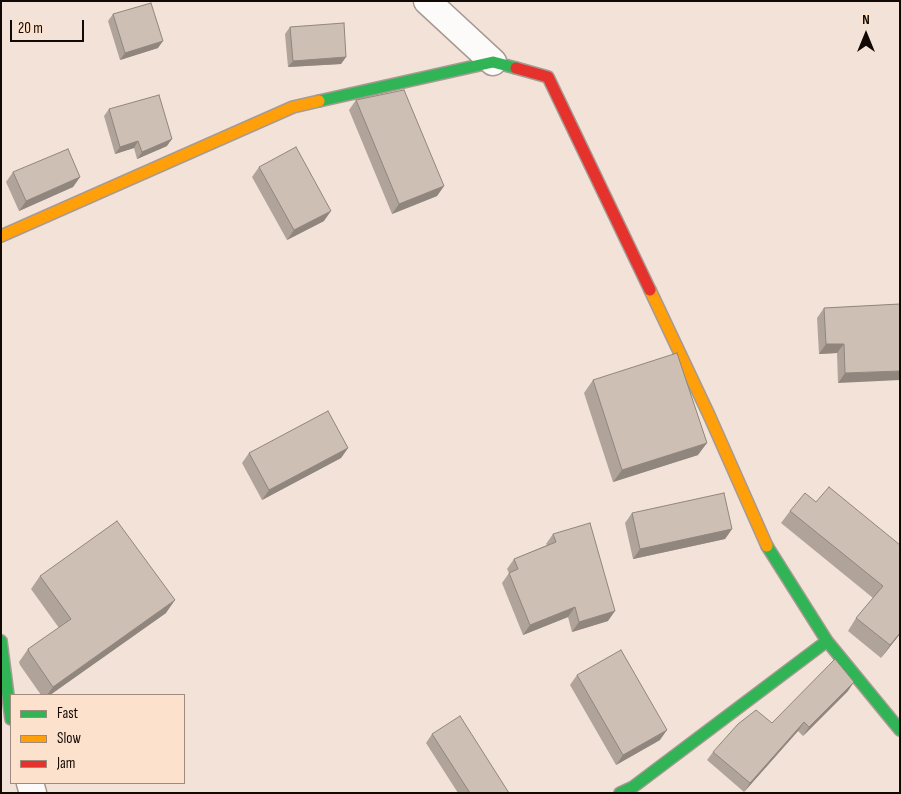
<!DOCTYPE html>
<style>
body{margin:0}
#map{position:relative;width:901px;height:794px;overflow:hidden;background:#f2e2d8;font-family:"Sofia Sans Condensed",sans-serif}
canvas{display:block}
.frame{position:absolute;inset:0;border:2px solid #120904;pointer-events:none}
.legend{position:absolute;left:10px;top:694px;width:175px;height:90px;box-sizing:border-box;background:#fce1cd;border:1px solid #9e8b7d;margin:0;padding:6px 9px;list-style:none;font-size:15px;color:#120904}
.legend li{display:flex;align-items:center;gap:10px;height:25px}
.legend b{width:25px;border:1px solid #9e8b7d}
.north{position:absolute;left:841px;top:10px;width:50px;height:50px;-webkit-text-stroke:4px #fce1cd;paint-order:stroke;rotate:0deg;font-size:14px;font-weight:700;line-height:20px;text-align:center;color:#120904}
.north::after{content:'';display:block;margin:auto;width:18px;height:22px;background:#120904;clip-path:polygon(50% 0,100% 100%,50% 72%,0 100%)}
.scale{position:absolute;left:10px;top:20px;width:74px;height:22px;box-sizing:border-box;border:2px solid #120904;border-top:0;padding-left:6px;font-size:15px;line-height:18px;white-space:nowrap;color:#120904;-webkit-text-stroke:4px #fce1cd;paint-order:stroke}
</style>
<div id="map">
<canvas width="901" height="794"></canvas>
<div class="frame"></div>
<ul class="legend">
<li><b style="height:6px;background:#30b455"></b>Fast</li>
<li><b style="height:6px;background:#ff9f0a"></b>Slow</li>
<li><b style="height:6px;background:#e5322d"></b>Jam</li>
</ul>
<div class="north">N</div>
<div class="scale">20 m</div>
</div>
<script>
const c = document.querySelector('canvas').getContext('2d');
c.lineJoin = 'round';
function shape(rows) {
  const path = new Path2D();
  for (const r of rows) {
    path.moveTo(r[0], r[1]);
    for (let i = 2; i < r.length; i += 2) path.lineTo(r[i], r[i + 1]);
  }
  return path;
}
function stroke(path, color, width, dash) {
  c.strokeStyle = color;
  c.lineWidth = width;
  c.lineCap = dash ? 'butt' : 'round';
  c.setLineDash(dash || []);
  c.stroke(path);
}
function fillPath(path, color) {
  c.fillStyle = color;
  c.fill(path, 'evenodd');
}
const street = shape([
 [427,1,493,62],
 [30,783,33,793]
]);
const fast = shape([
 [319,101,493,62,516,68],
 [767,546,827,641,900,730],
 [1,641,11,719],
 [620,793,633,787,827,641]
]);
const slow = shape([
 [1,236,293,107,319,101],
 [650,290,709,415,767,546]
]);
const jam = shape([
 [516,68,548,77,650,290]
]);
const wall = shape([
 [113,14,158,48,120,60,108,21],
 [290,27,346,57,341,64,288,67,285,34],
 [356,100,444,186,437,196,392,214,349,110],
 [109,109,167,146,137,159,134,148,115,154,104,116],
 [259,167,324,221,287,240,252,177],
 [13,172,80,177,73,187,19,211,6,182],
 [900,304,838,383,837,353,819,354,817,318,824,308],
 [593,380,698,455,613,482,584,393],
 [348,448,341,458,262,500,242,463,249,453],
 [816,502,900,545,900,634,881,658,848,631,856,618,873,598,781,523,790,511],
 [632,513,732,529,725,539,633,559,625,523],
 [553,534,608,621,572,632,568,617,523,635,502,583,509,573,507,569,514,559,547,545,546,544],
 [40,576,166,613,50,695,41,695,20,665,19,662,28,649,59,628,31,589],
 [577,675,660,740,616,765,570,685],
 [848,691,803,736,798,731,744,792,707,760,713,752,772,723],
 [432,734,509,793,458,793,426,743]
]);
const shadedWall = shape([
 [163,41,158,48,120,60,125,53],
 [346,57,341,64,288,67,293,61],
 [172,139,167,146,137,159,142,152],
 [138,141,134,148,115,154,120,147],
 [80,177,73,187,19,211,26,201],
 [444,186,437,196,392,214,399,204],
 [331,211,324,221,287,240,294,230],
 [826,344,844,344,837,353,819,354],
 [900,371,900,380,838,383,845,373],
 [707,443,698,455,613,482,622,470],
 [348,448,341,458,262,500,269,490],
 [732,529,725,539,633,559,640,549],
 [175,600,166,613,50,695,47,695,53,687],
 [575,607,568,617,523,635,530,625],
 [615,611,608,621,572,632,579,622],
 [900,633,900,634,881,658,890,645],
 [854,682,848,691,803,736,809,727],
 [804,722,798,731,744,792,750,783],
 [667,730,660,740,616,765,623,755]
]);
const building = shape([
 [151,3,163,41,125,53,113,14,151,3],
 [344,23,346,57,293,61,290,27,344,23],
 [404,90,444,186,399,204,356,100,404,90],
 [159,95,172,139,142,152,138,141,120,147,109,109,159,95],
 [296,147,331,211,294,230,259,167,296,147],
 [68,149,80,177,26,201,13,172,68,149],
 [900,304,900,371,845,373,844,344,826,344,824,308,900,304],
 [677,353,707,443,622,470,593,380,677,353],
 [328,411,348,448,269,490,249,453,328,411],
 [829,487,900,545,900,633,890,645,856,618,883,586,790,511,805,493,816,502,829,487],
 [724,493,732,529,640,549,632,513,724,493],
 [117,521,175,600,53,687,29,652,28,649,71,619,40,576,117,521],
 [590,523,615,611,579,622,575,607,530,625,509,573,518,569,514,559,556,542,553,534,590,523],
 [621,650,667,730,623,755,577,675,621,650],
 [835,659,854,682,809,727,804,722,750,783,713,752,738,724,756,710,772,723,835,659],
 [460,716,509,793,470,793,432,734,460,716]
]);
stroke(street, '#a69a93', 29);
stroke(fast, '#a69a93', 14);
stroke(slow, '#a69a93', 14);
stroke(jam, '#a69a93', 14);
stroke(street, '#fdfbf9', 26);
stroke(fast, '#30b455', 11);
stroke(slow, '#ff9f0a', 11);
stroke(jam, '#e5322d', 11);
fillPath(wall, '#b0a49a');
fillPath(shadedWall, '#90867d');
fillPath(building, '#cdbfb3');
stroke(building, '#90867d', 1);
</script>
